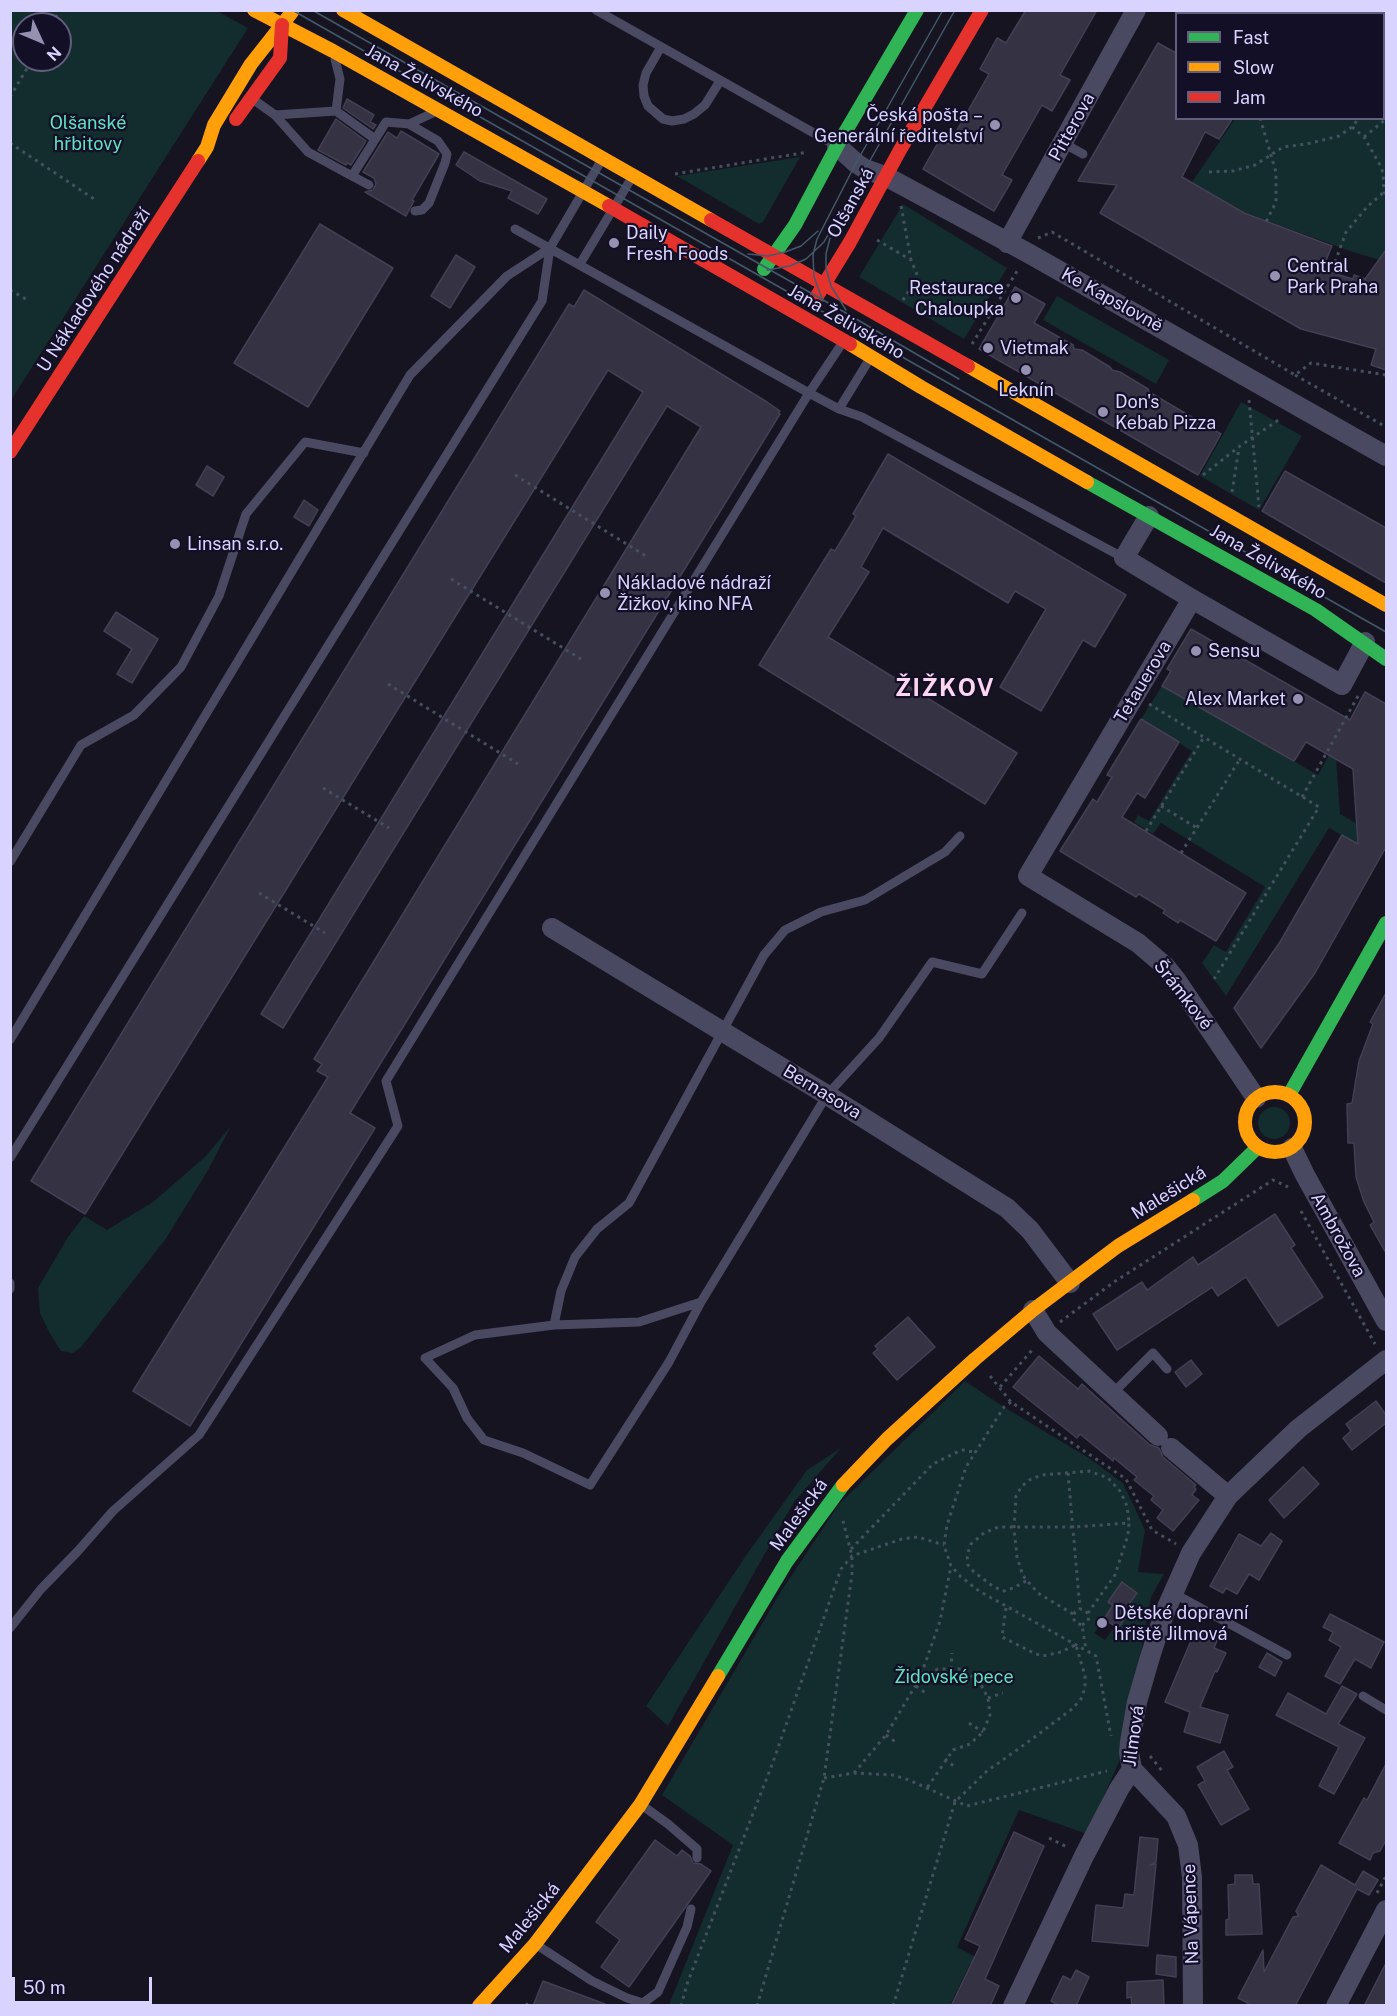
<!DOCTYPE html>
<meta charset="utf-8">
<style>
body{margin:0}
#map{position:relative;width:1397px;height:2016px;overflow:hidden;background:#161421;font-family:"Public Sans",sans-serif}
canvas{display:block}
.frame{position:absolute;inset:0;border:12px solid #d9d4ff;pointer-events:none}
.legend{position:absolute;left:1175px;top:12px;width:210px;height:108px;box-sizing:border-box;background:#130f26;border:2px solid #625e7d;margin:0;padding:8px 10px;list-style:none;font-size:18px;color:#d9d4ff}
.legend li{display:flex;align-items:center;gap:12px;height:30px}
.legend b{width:30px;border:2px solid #625e7d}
.north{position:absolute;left:12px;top:12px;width:60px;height:60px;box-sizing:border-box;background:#130f26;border:2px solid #625e7d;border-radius:50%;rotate:134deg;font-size:16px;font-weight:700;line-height:24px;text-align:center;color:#d9d4ff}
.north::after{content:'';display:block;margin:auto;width:21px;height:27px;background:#9591b1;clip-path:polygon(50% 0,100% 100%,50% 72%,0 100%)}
.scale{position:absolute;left:12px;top:1977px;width:140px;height:27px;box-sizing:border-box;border:3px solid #d9d4ff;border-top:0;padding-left:8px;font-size:18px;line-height:21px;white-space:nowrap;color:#d9d4ff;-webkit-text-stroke:4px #130f26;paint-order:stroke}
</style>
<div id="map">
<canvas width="1397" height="2016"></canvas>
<div class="frame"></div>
<ul class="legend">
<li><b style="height:8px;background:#30b455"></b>Fast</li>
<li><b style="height:8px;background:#ff9f0a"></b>Slow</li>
<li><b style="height:8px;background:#e5322d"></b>Jam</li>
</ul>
<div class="north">N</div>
<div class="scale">50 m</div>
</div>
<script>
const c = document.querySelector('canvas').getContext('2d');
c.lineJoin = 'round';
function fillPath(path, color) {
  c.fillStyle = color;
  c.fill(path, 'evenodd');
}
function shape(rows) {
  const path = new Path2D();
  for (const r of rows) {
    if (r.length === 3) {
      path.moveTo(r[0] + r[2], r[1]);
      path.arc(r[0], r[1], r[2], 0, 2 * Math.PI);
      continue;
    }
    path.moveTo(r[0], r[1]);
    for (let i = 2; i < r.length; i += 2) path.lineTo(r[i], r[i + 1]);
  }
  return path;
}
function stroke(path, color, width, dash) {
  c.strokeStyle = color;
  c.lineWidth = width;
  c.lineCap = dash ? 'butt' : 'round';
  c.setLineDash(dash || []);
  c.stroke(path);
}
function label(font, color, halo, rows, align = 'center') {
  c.font = font + ' "Public Sans",sans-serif';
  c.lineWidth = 4.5;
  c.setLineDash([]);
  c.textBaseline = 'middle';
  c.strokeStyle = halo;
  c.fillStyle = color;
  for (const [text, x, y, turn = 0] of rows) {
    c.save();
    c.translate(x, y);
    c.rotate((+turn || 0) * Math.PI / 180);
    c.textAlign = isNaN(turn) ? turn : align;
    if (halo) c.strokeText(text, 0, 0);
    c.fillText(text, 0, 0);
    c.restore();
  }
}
const green = shape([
 [11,10,217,11,248,28,11,400],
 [24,24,60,24,60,60,24,60],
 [1303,10,1386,11,1386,262,1353,252,1243,212,1192,182,1235,119,1384,118,1384,14,1302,13],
 [800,157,763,222,759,224,677,176],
 [903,204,1007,268,964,339,859,277],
 [1057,296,1169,360,1156,384,1043,320],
 [1241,402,1302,436,1259,510,1200,476],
 [1162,686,1318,775,1329,755,1336,759,1340,814,1368,830,1359,845,1329,828,1226,996,1202,963,1214,945,1226,952,1265,887,1161,823,1153,834,1134,822,1138,815,1149,821,1192,751,1141,719],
 [1274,1123,16],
 [231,1126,207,1172,165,1240,81,1347,73,1353,61,1351,49,1332,40,1313,38,1288,68,1237,84,1216,107,1230,153,1202,205,1157],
 [965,1381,1004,1407,1089,1458,1123,1483,1145,1530,1138,1572,1164,1574,1151,1597,1122,1755,1087,1834,1019,1810,957,1947,988,1964,985,1970,970,1964,950,2005,669,2005,733,1845,662,1795,780,1593,839,1504],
 [1122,1582,1136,1594,1126,1612,1128,1614,1118,1628,1115,1626,1105,1640,1094,1633,1115,1607,1109,1602],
 [841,1448,794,1502,668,1726,646,1706,745,1557,807,1470]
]);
const building = shape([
 [1026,10,1097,10,1060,75,1070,80,1052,111,1042,105,1002,175,1012,180,994,211,923,169,940,139,949,144,989,74,980,69,997,38,1006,43,1026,10],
 [1158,43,1176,53,1176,118,1233,118,1219,139,1205,132,1182,177,1244,213,1332,246,1322,270,1353,279,1354,275,1365,279,1386,250,1386,370,1371,365,1376,349,1301,329,1100,213,1117,185,1078,181,1158,43],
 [347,99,374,115,370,122,376,125,373,129,343,108,347,99],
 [336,119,366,141,351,165,347,163,346,165,318,150,336,119],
 [401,131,439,154,412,200,414,201,406,216,365,192,373,190,376,184,374,178,363,172,388,132,397,138,401,131],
 [464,152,547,199,538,214,508,198,512,191,480,181,456,165,464,152],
 [320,224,393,268,308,407,234,363,320,224],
 [456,255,475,267,450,308,431,296,456,255],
 [1015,287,1045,304,1034,323,1073,345,1074,349,1082,350,1110,367,1112,370,1120,372,1148,389,1149,392,1221,434,1198,475,979,349,1015,287],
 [584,290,767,402,780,411,778,413,780,414,350,1113,375,1128,190,1426,133,1391,328,1077,317,1071,322,1064,314,1059,701,427,667,406,283,1028,261,1014,643,392,608,370,85,1214,31,1181,569,304,574,307,584,290],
 [888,454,1126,595,1095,647,1083,640,1041,711,1000,687,1046,609,1015,591,1008,603,883,528,861,567,869,572,828,637,1017,753,985,804,759,665,831,549,835,551,856,516,853,514,888,454],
 [207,466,224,477,213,496,196,485,207,466],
 [1285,471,1386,528,1386,583,1262,511,1285,471],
 [304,500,318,510,309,526,294,517,304,500],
 [116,612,158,639,132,683,117,674,132,649,104,631,116,612],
 [1191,629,1350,720,1365,692,1386,704,1386,847,1315,973,1261,1048,1234,1008,1280,942,1342,835,1358,844,1353,769,1306,742,1294,761,1162,686,1171,671,1167,669,1191,629],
 [1141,719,1179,742,1145,798,1137,793,1122,817,1246,893,1216,941,1180,920,1178,923,1163,913,1165,910,1139,894,1136,897,1060,851,1093,799,1097,802,1112,777,1107,775,1141,719],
 [1386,993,1386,1253,1370,1225,1374,1222,1364,1202,1356,1177,1354,1143,1348,1143,1347,1104,1352,1103,1359,1061,1373,1024,1370,1022,1386,993],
 [1275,1214,1295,1245,1291,1248,1323,1297,1278,1326,1246,1277,1218,1296,1212,1287,1117,1350,1093,1314,1142,1282,1147,1290,1193,1257,1198,1265,1275,1214],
 [908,1317,935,1347,897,1380,873,1353,878,1349,875,1346,908,1317],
 [1039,1356,1078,1389,1082,1384,1150,1445,1159,1448,1163,1457,1196,1485,1194,1487,1196,1489,1192,1495,1199,1500,1173,1531,1157,1518,1163,1510,1151,1500,1154,1496,1134,1480,1137,1477,1114,1458,1113,1461,1080,1434,1077,1438,1013,1387,1039,1356],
 [1191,1360,1202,1374,1186,1387,1175,1372,1191,1360],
 [1376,1401,1386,1415,1386,1423,1352,1450,1343,1438,1351,1431,1346,1424,1376,1401],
 [1303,1467,1319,1484,1284,1518,1269,1500,1303,1467],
 [1271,1533,1282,1541,1259,1580,1249,1574,1237,1594,1226,1588,1223,1593,1210,1586,1239,1534,1261,1546,1271,1533],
 [1122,1582,1137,1593,1124,1611,1128,1614,1118,1628,1104,1619,1113,1605,1108,1602,1122,1582],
 [1330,1614,1384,1642,1371,1668,1355,1659,1340,1684,1325,1676,1341,1647,1329,1640,1333,1632,1323,1627,1330,1614],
 [1196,1629,1218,1638,1214,1648,1226,1653,1217,1672,1215,1671,1200,1707,1228,1715,1220,1743,1184,1732,1190,1712,1165,1702,1196,1629],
 [1267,1653,1282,1662,1275,1676,1259,1667,1267,1653],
 [1342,1686,1357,1694,1338,1724,1365,1738,1334,1794,1319,1786,1339,1747,1276,1715,1288,1693,1326,1714,1342,1686],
 [1224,1751,1233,1767,1227,1770,1249,1809,1221,1825,1198,1785,1205,1781,1197,1767,1224,1751],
 [1386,1764,1386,1840,1380,1851,1373,1853,1370,1860,1339,1843,1364,1798,1367,1800,1386,1764],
 [1014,1832,1044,1846,985,1979,999,1986,990,2006,951,2006,980,1946,965,1939,1014,1832],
 [1140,1837,1158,1839,1156,1862,1150,1865,1156,1864,1148,1946,1092,1941,1096,1905,1123,1908,1125,1894,1134,1895,1140,1837],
 [655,1840,677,1856,682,1850,690,1856,693,1863,701,1864,711,1871,629,1987,601,1967,620,1940,596,1922,655,1840],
 [1321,1865,1355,1885,1363,1871,1378,1880,1369,1895,1357,1889,1295,2006,1246,2006,1248,2003,1238,1998,1263,1950,1264,1972,1293,1917,1299,1916,1296,1911,1321,1865],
 [1235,1875,1252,1875,1253,1884,1259,1884,1262,1934,1226,1935,1226,1920,1229,1919,1228,1885,1235,1884,1235,1875],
 [1157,1955,1176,1957,1176,1977,1156,1974,1157,1955],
 [1386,1963,1386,2006,1364,2006,1386,1963],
 [1076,1970,1089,1977,1076,2006,1060,2006,1051,2001,1063,1976,1071,1980,1076,1970],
 [1163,1980,1164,2006,1132,2006,1131,1997,1127,1998,1127,1982,1163,1980],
 [543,1981,605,2004,604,2006,533,2006,543,1981]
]);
const path = shape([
 [1333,10,1334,14],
 [52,24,60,10],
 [1384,65,1386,57],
 [10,97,32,60],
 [1260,118,1276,172,1276,202,1265,224],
 [1352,127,1364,137,1380,165,1383,173,1384,192,1386,194],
 [1364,137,1386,119],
 [10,143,94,199],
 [1209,172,1233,171,1255,165,1283,147,1307,144,1339,136,1352,127,1359,118],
 [675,174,808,152],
 [901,206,911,260],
 [1038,238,1052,232,1295,375,1311,363,1386,375],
 [877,240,911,260,918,277,901,303],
 [1335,262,1346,232,1368,206,1384,192],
 [10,290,26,299],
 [972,344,1019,268],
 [1295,375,1386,427],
 [1249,400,1259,507],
 [515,475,646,556],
 [1203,475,1240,446,1280,419],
 [1232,492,1239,448],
 [451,579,581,659],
 [388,684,518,764],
 [1149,704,1319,807,1214,979],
 [323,788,389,828],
 [1302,797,1358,696],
 [1161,806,1197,828],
 [1146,831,1204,737],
 [1181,853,1240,759],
 [259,893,325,933],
 [1301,1211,1375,1344],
 [1060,1322,1114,1282,1273,1180,1288,1187],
 [990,1376,1011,1402,1126,1479,1152,1530,1176,1544],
 [1000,1387,1034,1348],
 [1011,1402,1004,1407,966,1467,947,1525,944,1545,951,1566,960,1576,979,1591,1096,1656,1111,1736],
 [1068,1473,1080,1609],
 [851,1549,933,1464,955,1453,963,1450,973,1452],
 [1026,1581,1013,1588,1004,1591,994,1587,974,1572,968,1565,967,1555,971,1544,984,1533,998,1527,1074,1527,1129,1523,1128,1535,1115,1575,1088,1613],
 [1006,1608,1002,1637,1036,1654,1043,1656,1061,1652,1075,1645],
 [1073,1614,1038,1593,1023,1576,1017,1557,1014,1528,1016,1496,1022,1486,1031,1479,1042,1475,1089,1471,1108,1478,1120,1491,1127,1506,1129,1522],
 [1082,1625,1088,1621,1089,1616,1085,1610,1080,1609,1075,1612,1073,1618,1076,1623,1082,1625,1086,1650],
 [951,1669,952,1653],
 [922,1677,938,1669,961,1669,979,1681,988,1698,990,1715,983,1732,970,1744,953,1750,927,1788],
 [916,1686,928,1695],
 [988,1698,1003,1693],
 [969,1723,983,1732],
 [886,1735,897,1743],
 [1150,1756,1163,1772],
 [945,1759,956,1768],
 [854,1773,886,1735,920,1678,940,1621,951,1566],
 [824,1778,854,1773,893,1775,909,1780,967,1806,1107,1771],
 [1049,1838,1069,1848],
 [1377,1893,1386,1876],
 [526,2006,527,2004,529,2006],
 [681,2006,687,1984,773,1762,841,1569,852,1556,902,1539,918,1537,944,1545],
 [757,2006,824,1778,852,1574,852,1556,843,1521],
 [893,2006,955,1802,987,1771,1028,1742,1072,1709,1081,1699,1085,1688,1085,1676,1076,1645]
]);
const lane = shape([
 [596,10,835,145],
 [661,47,646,73,643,85,644,96,648,106,663,119,672,121,684,119,694,114,705,105,720,81],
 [335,59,340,79,336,111],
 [254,100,275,115,308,152,352,176,386,122,409,124,435,112],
 [275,115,336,111,375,139],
 [409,124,438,141,447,154,445,163,429,203,422,210,415,211],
 [1063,143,1083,154],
 [352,176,369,185],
 [515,229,809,393,839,409,862,417,1124,558],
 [580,264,631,179],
 [839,409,869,360],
 [960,836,945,852,865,900,821,912,785,930,764,955,629,1203,597,1229,575,1257,561,1291,554,1325,475,1335,425,1358,453,1388,467,1418,484,1440,523,1453,590,1485,669,1362,701,1302,827,1095,879,1038,932,962,982,974,1022,913],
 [10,862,81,745,134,715,181,667,219,596,246,514,305,442,364,453],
 [10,1040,410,375,507,276,550,248],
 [10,1158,542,301,550,248,601,161],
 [10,1283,10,1289],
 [554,1325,639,1322,701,1302],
 [1112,1394,1153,1353,1167,1369],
 [1173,1593,1287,1655],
 [10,1628,41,1589,78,1551,113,1511,199,1435,398,1126,386,1081,809,393,843,342],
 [1363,1696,1386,1710],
 [643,1806,668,1824,697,1849,697,1858],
 [537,1945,592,1981,627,1998,643,2003,658,1992,687,1927,691,1909]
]);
const street = shape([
 [837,146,856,163,865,169,887,177,1028,253,1386,456],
 [1007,243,1136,10],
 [1149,516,1124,558,1192,599,1342,685,1365,642],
 [1192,599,1028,876,1138,943,1165,966,1177,981,1256,1098],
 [552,928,827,1095,1007,1208,1030,1230,1070,1283],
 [1292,1148,1305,1175,1386,1321],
 [1033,1310,1047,1333,1158,1436],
 [1171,1448,1228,1496],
 [1132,1769,1176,1816,1188,1845,1192,1877,1193,2006],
 [1013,2006,1084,1856,1119,1789,1132,1769,1129,1752,1130,1742,1137,1702,1150,1657,1164,1614,1191,1553,1228,1496,1298,1429,1386,1360],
 [1336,2006,1386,1910]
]);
const fast = shape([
 [764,269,795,225,837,146,917,10],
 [1087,482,1316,610,1386,659],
 [1289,1095,1386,923],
 [1193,1200,1223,1181,1258,1147],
 [718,1676,787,1561,843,1485]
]);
const slow = shape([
 [254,10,333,51,609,206],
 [343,10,711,220],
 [198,161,207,147,214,125,251,64,292,12],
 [850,344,921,387,1087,482],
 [968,366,1386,605],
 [1275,1122,30],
 [843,1485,887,1439,975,1359,1033,1310,1118,1246,1193,1200],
 [479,2006,535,1944,640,1805,718,1676]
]);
const jam = shape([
 [236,119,280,58,282,25],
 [609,206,850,344],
 [711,220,968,366],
 [814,301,850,242,900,150,982,10],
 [10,452,198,161]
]);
const tram = shape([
 [292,10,1386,632],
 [312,10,839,309,959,379],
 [830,238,826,254,826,268,831,286,846,310],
 [748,254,768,256,785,252,801,246,818,231],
 [767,270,790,266,806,259,824,242,955,10],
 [823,301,814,277,813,255,817,239,856,163,943,10]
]);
const markers = [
 [995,125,6,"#9591b1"],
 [614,243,6,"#9591b1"],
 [1275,276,6,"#9591b1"],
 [1016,298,6,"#9591b1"],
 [988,348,6,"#9591b1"],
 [1026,370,6,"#9591b1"],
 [1103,412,6,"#9591b1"],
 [175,544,6,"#9591b1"],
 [605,593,6,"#9591b1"],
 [1196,651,6,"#9591b1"],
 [1298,699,6,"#9591b1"],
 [1102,1623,6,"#9591b1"]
];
const streetNames = [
 ["Jana Želivského",424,81,29],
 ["Pitterova",1072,127,-61],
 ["Olšanská",851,203,-61],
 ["U Nákladového nádraží",94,290,-57],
 ["Ke Kapslovně",1112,300,29],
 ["Jana Želivského",846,322,30],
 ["Jana Želivského",1268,562,30],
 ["Tetauerova",1143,682,-59],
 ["Šrámkové",1183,995,52],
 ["Bernasova",822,1092,31],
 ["Malešická",1169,1193,-32],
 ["Ambrožova",1338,1235,61],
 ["Malešická",799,1515,-54],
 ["Jilmová",1134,1736,-82],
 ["Na Vápence",1191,1914,-92],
 ["Malešická",530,1918,-51]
];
const poiNames = [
 ["Česká pošta –",983,115,"right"],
 ["Generální ředitelství",983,136,"right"],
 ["Daily",626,233],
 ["Fresh Foods",626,254],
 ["Central",1287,266],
 ["Park Praha",1287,287],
 ["Restaurace",1004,288,"right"],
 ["Chaloupka",1004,309,"right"],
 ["Vietmak",1000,348],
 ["Leknín",1026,390,"center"],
 ["Don's",1115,402],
 ["Kebab Pizza",1115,423],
 ["Linsan s.r.o.",187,544],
 ["Nákladové nádraží",617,583],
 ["Žižkov, kino NFA",617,604],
 ["Sensu",1208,651],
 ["Alex Market",1286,699,"right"],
 ["Dětské dopravní",1114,1613],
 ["hřiště Jilmová",1114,1634]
];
const parkNames = [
 ["Olšanské",88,123],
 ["hřbitovy",88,144],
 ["Židovské pece",954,1677]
];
const districtNames = [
 ["ŽIŽKOV",945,689]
];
fillPath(green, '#132c2d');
fillPath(building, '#343243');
stroke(building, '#433f54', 1.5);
stroke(path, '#44505f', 3, [3, 4.5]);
stroke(lane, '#4a4962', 9);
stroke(street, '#4a4962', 20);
stroke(fast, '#30b455', 14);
stroke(slow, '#ff9f0a', 14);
stroke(jam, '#e5322d', 14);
stroke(tram, '#43596b', 1.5);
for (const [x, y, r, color] of markers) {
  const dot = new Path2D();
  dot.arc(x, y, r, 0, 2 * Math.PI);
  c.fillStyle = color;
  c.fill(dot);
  stroke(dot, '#130f26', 2);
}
label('18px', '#d9d4ff', '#130f26', streetNames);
label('18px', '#d9d4ff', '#130f26', poiNames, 'left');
label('18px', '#5fe0c0', '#130f26', parkNames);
c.letterSpacing = '1.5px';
label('bold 24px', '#ffd6f0', '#130f26', districtNames);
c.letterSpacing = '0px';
</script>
